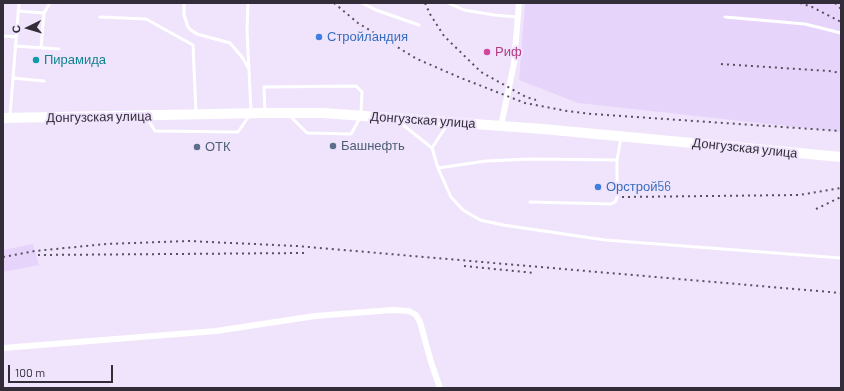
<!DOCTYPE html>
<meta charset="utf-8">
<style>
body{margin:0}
#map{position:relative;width:844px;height:391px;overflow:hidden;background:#f0e4fd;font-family:Barlow,sans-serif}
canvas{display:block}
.frame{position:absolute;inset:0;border:4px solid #322d38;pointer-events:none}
.north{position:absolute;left:8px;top:8px;width:40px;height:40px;-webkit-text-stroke:3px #f0e4fd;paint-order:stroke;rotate:265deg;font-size:11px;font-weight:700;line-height:16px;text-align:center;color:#322d38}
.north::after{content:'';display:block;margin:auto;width:14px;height:18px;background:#322d38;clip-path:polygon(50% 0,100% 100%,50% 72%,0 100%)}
.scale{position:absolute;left:8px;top:365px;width:105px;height:18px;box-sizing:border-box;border:2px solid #322d38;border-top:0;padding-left:5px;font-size:12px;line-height:14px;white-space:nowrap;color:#322d38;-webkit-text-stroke:3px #f0e4fd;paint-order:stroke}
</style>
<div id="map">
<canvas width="844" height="391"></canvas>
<div class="frame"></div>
<div class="north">С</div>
<div class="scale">100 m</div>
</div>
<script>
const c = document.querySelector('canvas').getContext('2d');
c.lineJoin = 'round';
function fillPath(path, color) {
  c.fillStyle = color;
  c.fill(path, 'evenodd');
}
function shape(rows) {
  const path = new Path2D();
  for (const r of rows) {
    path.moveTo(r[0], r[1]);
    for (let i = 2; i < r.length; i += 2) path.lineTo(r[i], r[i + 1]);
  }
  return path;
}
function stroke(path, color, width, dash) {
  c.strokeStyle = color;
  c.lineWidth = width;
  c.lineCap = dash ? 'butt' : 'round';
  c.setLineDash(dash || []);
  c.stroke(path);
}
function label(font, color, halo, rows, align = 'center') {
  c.font = font + ' Barlow,sans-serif';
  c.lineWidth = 4;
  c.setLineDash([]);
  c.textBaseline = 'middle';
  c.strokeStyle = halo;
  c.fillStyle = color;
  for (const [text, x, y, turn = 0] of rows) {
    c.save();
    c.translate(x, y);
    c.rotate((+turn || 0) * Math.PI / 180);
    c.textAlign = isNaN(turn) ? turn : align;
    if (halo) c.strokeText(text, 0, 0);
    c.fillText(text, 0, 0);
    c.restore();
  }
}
const built = shape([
 [525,3,841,3,841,132,578,103,519,80],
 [33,244,39,265,3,272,3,250]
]);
const service = shape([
 [184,3,184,15,188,27,191,30,197,34,230,43,242,57,249,69],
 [248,3,247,30,251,111],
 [362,3,376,10,419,25],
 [448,3,464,10,494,15,518,17],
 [18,11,44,13,41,48],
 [44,13,50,3],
 [100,17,146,19,193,45,196,113],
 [725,17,805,24,841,33],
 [3,36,16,37],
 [15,46,59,49],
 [13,78,44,81],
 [265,112,264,87,356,86,362,92,361,113],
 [10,116,19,3],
 [290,116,307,133,351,134,360,118],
 [147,118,155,131,238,132,249,116],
 [398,121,432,148,438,168,451,197,463,210,480,220,503,225,605,240,841,258],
 [432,148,447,125],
 [438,168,486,161,531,159,617,160,621,138],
 [530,202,611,204,615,202,617,198,617,160]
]);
const minor = shape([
 [501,126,514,63,519,3],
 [3,348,216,331,315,316,392,310,409,311,416,315,420,322,431,362,440,388]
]);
const trunk = shape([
 [3,118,265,113,323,113,543,129,841,157]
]);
const rail = shape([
 [334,3,358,23,417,59,461,78,525,103,567,111,592,114,841,131],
 [425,3,430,14,444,36,481,72,526,97,536,100],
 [800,3,812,7,841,22],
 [835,3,841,9],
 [721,64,829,71,841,73],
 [622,197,799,195,841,188],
 [816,209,841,197],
 [38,255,306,253],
 [3,257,35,251,106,244,188,241,297,246,841,293],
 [464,266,535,273]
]);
const markers = [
 [319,37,4,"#3f7fe0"],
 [487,52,4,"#d1479c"],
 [36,60,4,"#0f9aa8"],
 [333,146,4,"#5c6f8a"],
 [197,147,4,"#5c6f8a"],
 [598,187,4,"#3f7fe0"]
];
const shopNames = [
 ["Стройландия",327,37],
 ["Орстрой56",606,187]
];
const hotelNames = [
 ["Риф",495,52]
];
const cultureNames = [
 ["Пирамида",44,60]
];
const streetNames = [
 ["Донгузская улица",99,117,-1],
 ["Донгузская улица",423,120,4],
 ["Донгузская улица",745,148,6]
];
const serviceNames = [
 ["Башнефть",341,146],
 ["ОТК",205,147]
];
fillPath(built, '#e7d4fa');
stroke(service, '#fff', 3);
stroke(minor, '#fff', 6);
stroke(trunk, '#fff', 10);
stroke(rail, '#57515f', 2, [2, 4]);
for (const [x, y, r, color] of markers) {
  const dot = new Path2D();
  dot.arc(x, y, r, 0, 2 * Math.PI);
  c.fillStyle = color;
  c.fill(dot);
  stroke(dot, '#f0e4fd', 1.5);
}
label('13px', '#366cbe', '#f0e4fd', shopNames, 'left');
label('13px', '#b23c85', '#f0e4fd', hotelNames, 'left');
label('13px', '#0d838f', '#f0e4fd', cultureNames, 'left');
label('13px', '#322d38', '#f0e4fd', streetNames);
label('13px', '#4e5e75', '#f0e4fd', serviceNames, 'left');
</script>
